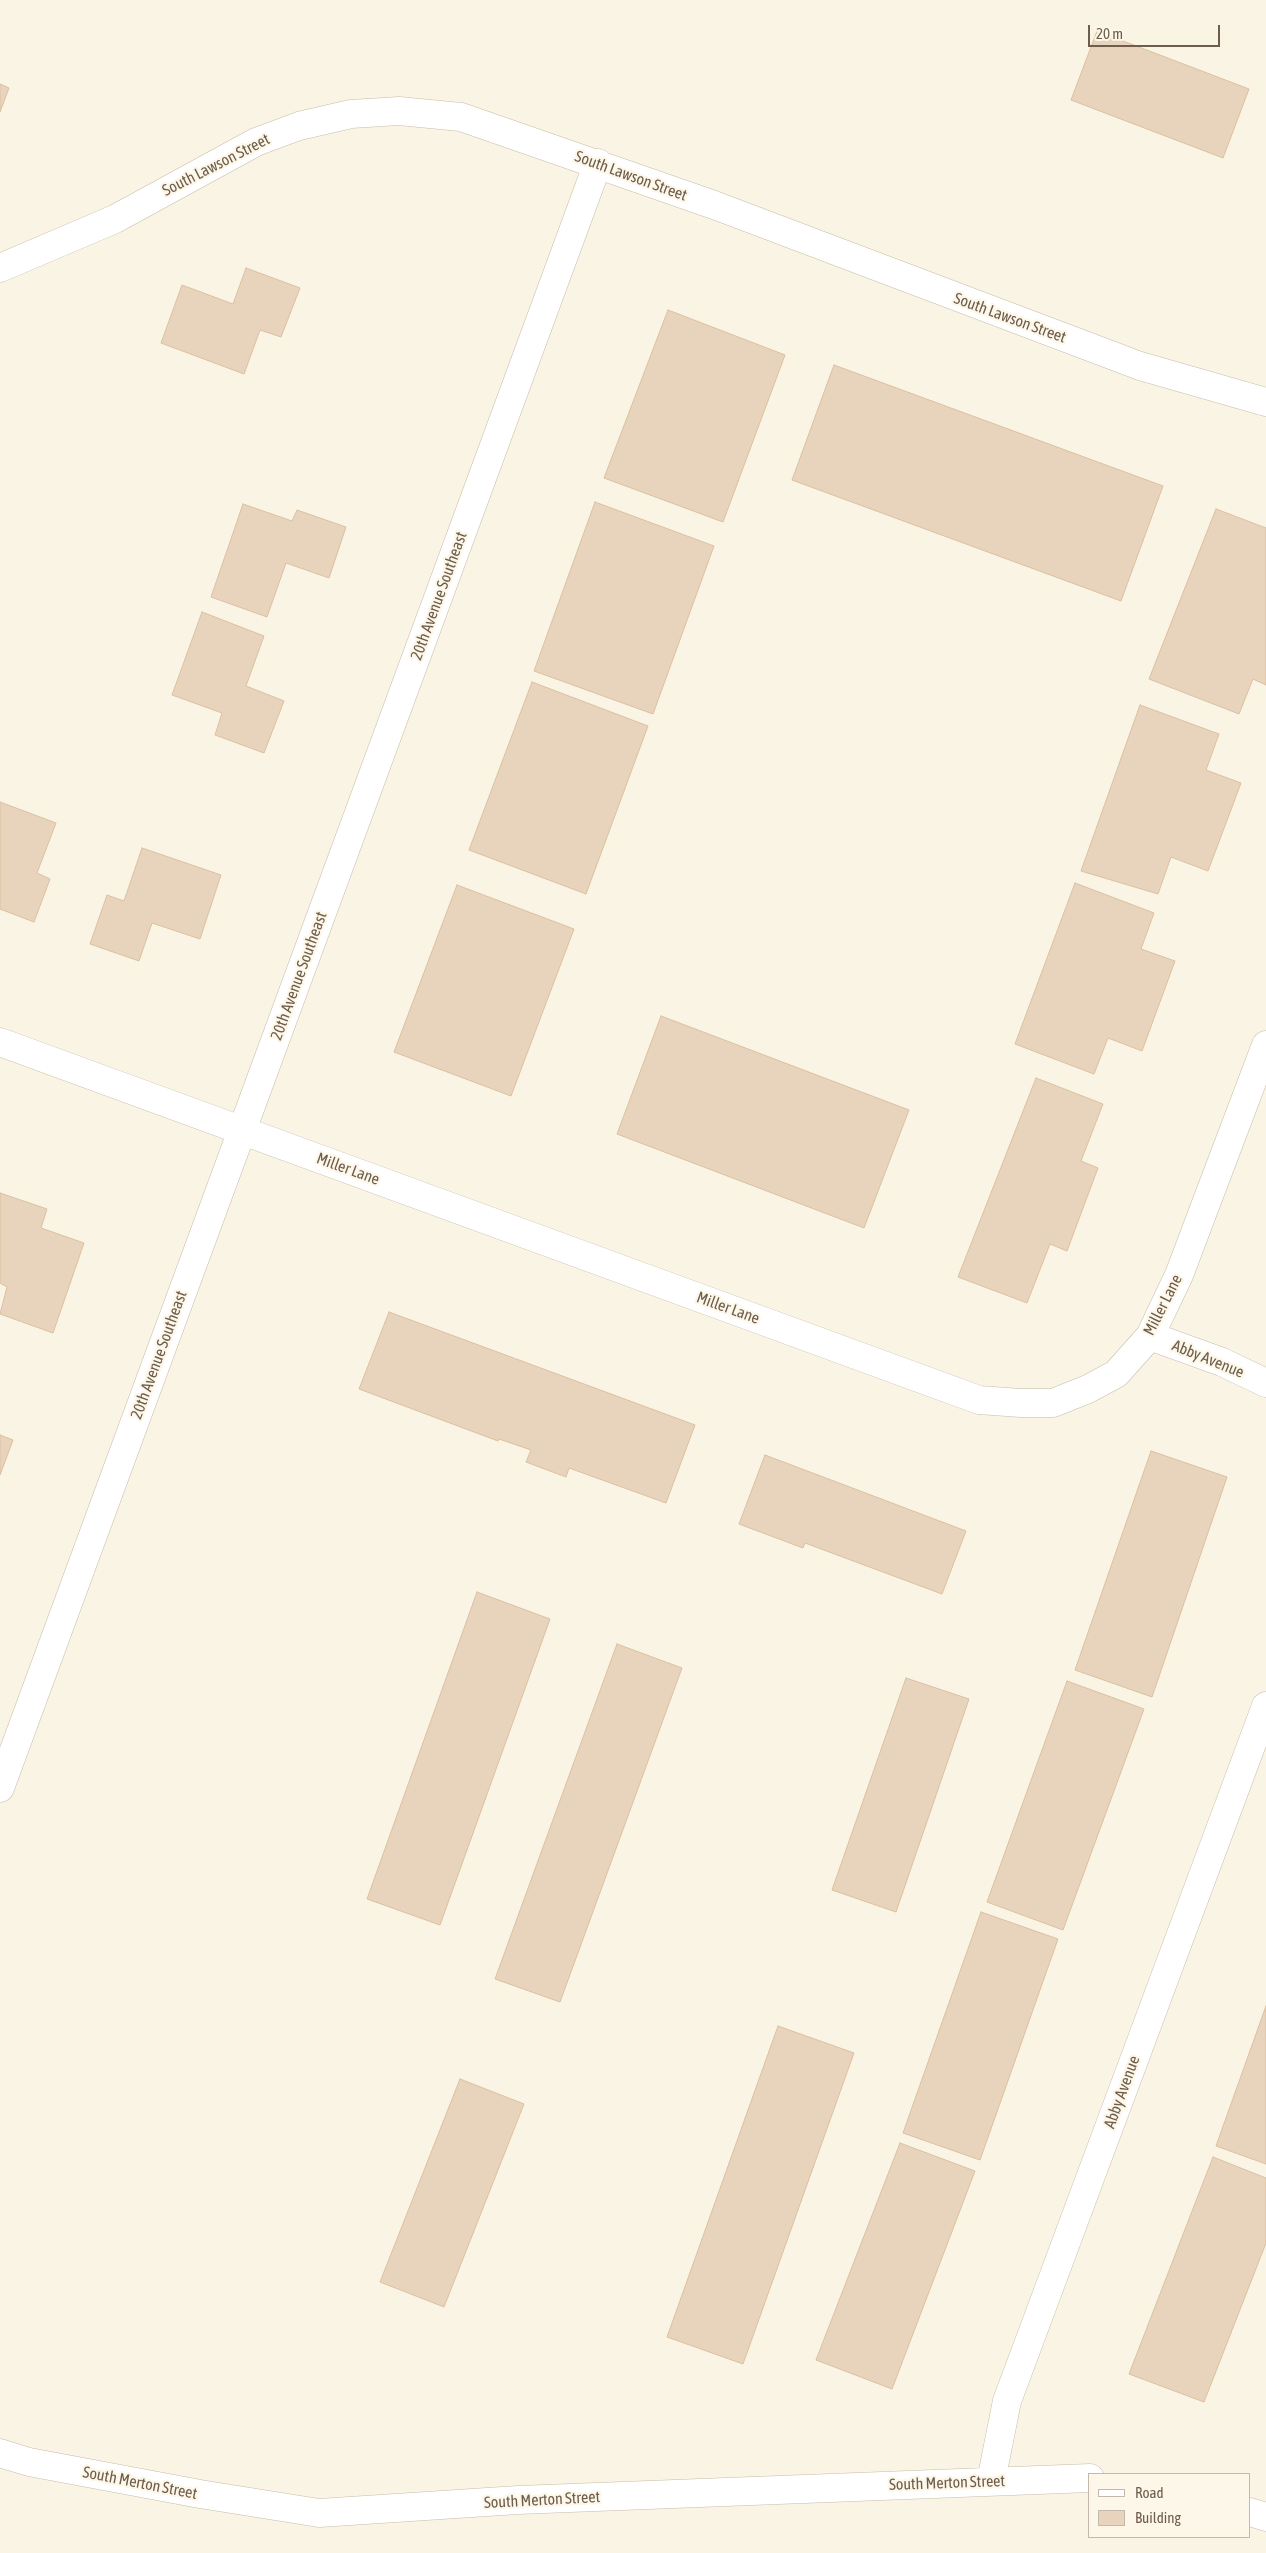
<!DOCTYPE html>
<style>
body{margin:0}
#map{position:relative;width:1266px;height:2553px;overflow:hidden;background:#f9f4e3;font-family:"Asap Condensed",sans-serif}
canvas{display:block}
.legend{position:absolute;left:1088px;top:2473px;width:162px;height:65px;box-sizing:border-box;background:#fdf7e9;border:1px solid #c4b9aa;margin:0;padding:6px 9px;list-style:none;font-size:15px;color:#6e5d4c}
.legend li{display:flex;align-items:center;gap:10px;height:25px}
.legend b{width:25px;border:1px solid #c4b9aa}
.scale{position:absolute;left:1088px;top:25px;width:132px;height:22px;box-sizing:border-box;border:2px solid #6e5d4c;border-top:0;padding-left:6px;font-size:15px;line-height:18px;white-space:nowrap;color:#6e5d4c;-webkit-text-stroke:4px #fdf7e9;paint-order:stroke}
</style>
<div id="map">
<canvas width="1266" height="2553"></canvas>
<ul class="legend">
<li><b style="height:6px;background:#fff"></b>Road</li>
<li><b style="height:14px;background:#e8d4bc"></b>Building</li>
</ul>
<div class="scale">20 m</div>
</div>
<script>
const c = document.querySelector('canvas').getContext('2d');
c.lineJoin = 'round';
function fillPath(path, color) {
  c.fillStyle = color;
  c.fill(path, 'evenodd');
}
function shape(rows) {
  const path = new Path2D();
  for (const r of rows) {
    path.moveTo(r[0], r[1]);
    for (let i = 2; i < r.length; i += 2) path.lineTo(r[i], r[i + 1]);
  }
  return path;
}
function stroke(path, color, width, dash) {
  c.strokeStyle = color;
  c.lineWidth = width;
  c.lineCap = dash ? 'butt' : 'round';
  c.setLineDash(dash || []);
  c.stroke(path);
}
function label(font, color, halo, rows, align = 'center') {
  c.font = font + ' "Asap Condensed",sans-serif';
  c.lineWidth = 4.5;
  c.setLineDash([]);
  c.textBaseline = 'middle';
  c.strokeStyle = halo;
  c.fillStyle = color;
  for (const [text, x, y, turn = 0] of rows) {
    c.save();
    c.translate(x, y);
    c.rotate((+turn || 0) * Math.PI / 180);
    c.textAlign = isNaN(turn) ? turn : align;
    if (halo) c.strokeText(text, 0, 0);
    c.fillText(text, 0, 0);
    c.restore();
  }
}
const building = shape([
 [1097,31,1249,89,1223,158,1071,100,1097,31],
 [0,84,9,88,0,112,0,84],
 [246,268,300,288,281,337,260,330,244,374,161,343,182,285,233,304,246,268],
 [668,310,785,355,723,522,604,478,668,310],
 [834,365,1163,486,1121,601,792,480,834,365],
 [595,502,714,546,653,714,534,671,595,502],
 [243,504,292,521,297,510,346,527,329,578,286,563,267,617,211,597,243,504],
 [1216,509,1266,528,1266,685,1253,679,1239,714,1149,679,1216,509],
 [202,612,264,636,246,686,284,701,264,753,215,735,222,713,172,695,202,612],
 [532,682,648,726,586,894,469,850,532,682],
 [1140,705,1219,734,1206,770,1241,783,1208,871,1171,857,1158,894,1081,871,1140,705],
 [0,802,56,823,37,873,50,879,34,922,0,909,0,802],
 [142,848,221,875,200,939,152,923,139,961,90,944,107,895,124,901,142,848],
 [1075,883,1154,913,1141,949,1175,961,1142,1051,1108,1038,1094,1074,1015,1044,1075,883],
 [457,885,574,929,511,1096,394,1052,457,885],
 [661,1016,909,1110,864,1228,617,1134,661,1016],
 [1036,1078,1103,1104,1081,1161,1098,1168,1067,1251,1050,1244,1027,1303,958,1277,1036,1078],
 [0,1193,47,1209,41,1228,84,1243,53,1333,0,1314,7,1287,0,1283,0,1193],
 [389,1312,695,1425,666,1503,569,1468,566,1477,526,1462,531,1450,499,1439,498,1441,359,1389,389,1312],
 [0,1435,13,1440,0,1475,0,1435],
 [1151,1451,1227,1477,1152,1697,1075,1670,1151,1451],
 [765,1455,966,1531,942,1594,805,1543,803,1548,739,1524,765,1455],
 [477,1592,550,1619,440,1925,367,1899,477,1592],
 [617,1644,682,1668,560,2002,495,1979,617,1644],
 [906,1678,969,1699,896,1912,832,1890,906,1678],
 [1067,1681,1144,1709,1063,1930,987,1902,1067,1681],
 [981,1912,1058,1939,980,2160,903,2133,981,1912],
 [1266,2006,1266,2164,1216,2146,1266,2006],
 [778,2026,854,2053,743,2364,667,2337,778,2026],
 [460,2079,524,2104,444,2307,380,2282,460,2079],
 [900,2143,975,2171,892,2389,816,2360,900,2143],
 [1213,2157,1266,2178,1266,2243,1204,2402,1129,2374,1213,2157]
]);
const minor = shape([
 [0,268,115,219,256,142,299,126,351,114,399,111,461,117,714,205,1140,366,1266,402],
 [0,1042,979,1400,1021,1403,1053,1403,1088,1389,1116,1374,1150,1336,1179,1275,1266,1045],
 [1150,1336,1222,1362,1266,1383],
 [0,1788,598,163],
 [0,2453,29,2462,200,2494,319,2513,518,2500,1090,2478],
 [991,2481,1007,2401,1266,1706],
 [1250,2512,1266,2517]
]);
const streetNames = [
 ["South Lawson Street",216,165,-27],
 ["South Lawson Street",631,176,20],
 ["South Lawson Street",1010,318,20],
 ["20th Avenue Southeast",439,596,-70],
 ["20th Avenue Southeast",299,976,-70],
 ["Miller Lane",348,1169,20],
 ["Miller Lane",1163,1305,-63],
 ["Miller Lane",728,1308,20],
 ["20th Avenue Southeast",159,1355,-70],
 ["Abby Avenue",1208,1359,22],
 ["Abby Avenue",1122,2092,-70],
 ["South Merton Street",140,2483,11],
 ["South Merton Street",947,2483,-2],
 ["South Merton Street",542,2500,-3]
];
fillPath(building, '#e8d4bc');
stroke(building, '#dcbfa0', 1);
stroke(minor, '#c8bcab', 29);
stroke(minor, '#fff', 28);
label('16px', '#6e5d4c', '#fdf7e9', streetNames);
</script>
